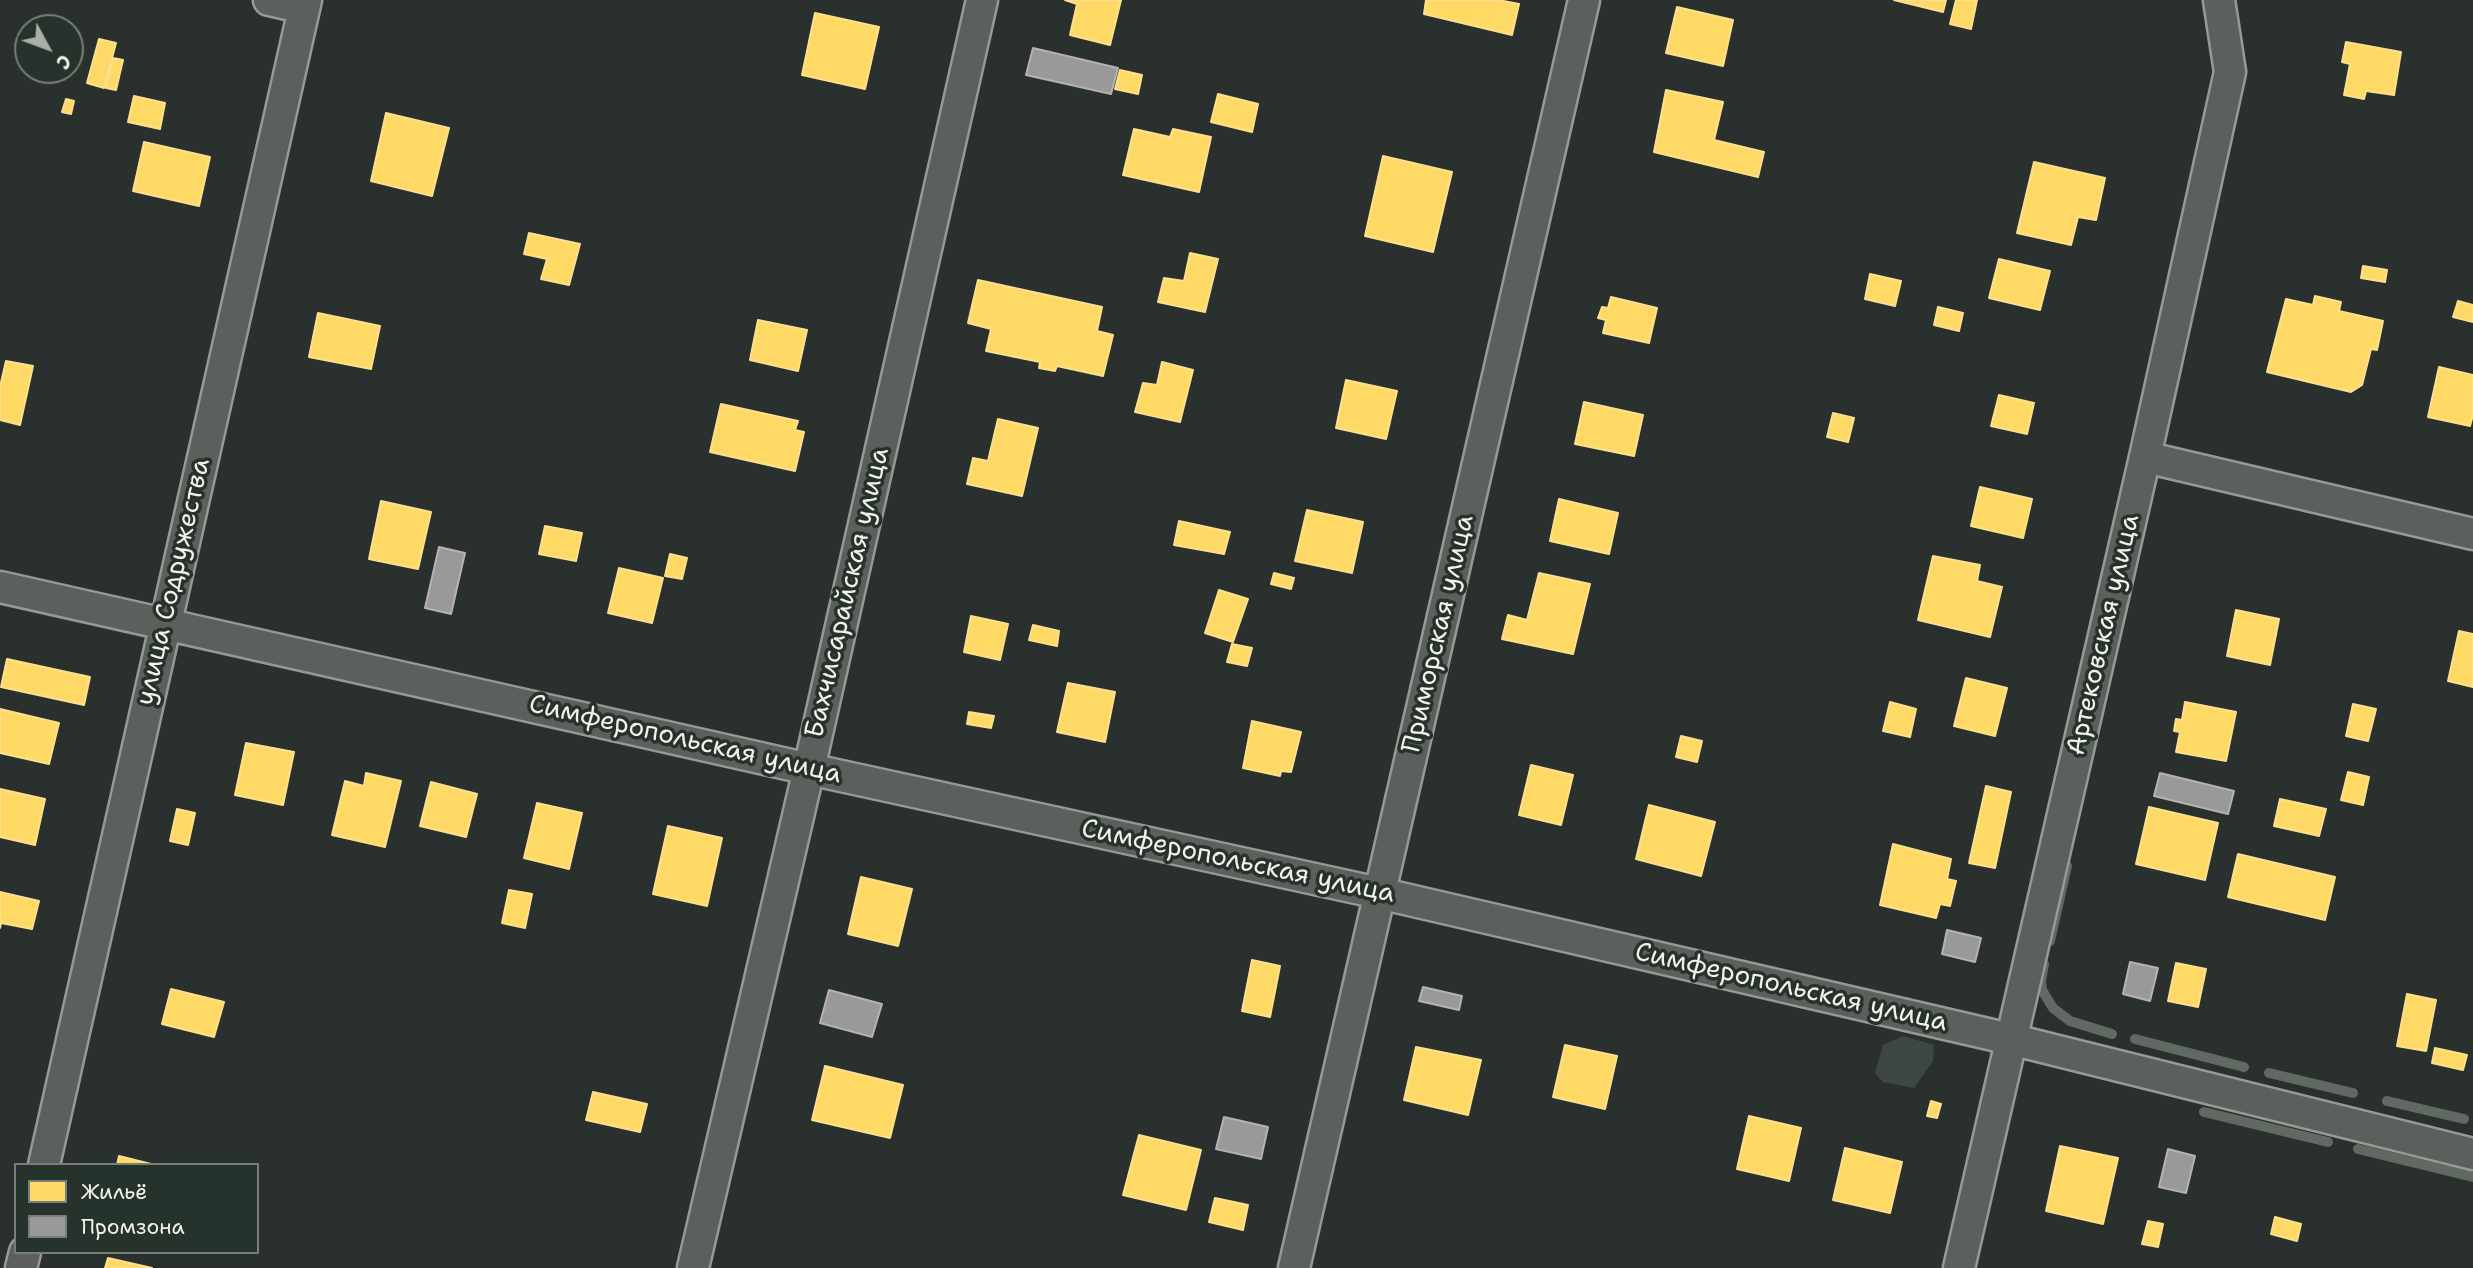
<!DOCTYPE html>
<meta charset="utf-8">
<style>
body{margin:0}
#map{position:relative;width:2473px;height:1268px;overflow:hidden;background:#29302d;font-family:"Shantell Sans",sans-serif}
canvas{display:block}
.legend{position:absolute;left:14px;top:1163px;width:245px;height:91px;box-sizing:border-box;background:#26332d;border:2px solid #787f78;margin:0;padding:9px 12px;list-style:none;font-size:21px;color:#f4f1e8}
.legend li{display:flex;align-items:center;gap:14px;height:35px}
.legend b{width:35px;border:2px solid #787f78}
.north{position:absolute;left:14px;top:14px;width:70px;height:70px;box-sizing:border-box;background:#26332d;border:2px solid #787f78;border-radius:50%;rotate:131deg;font-size:19px;font-weight:700;line-height:28px;text-align:center;color:#f4f1e8}
.north::after{content:'';display:block;margin:auto;width:24px;height:32px;background:#adada7;clip-path:polygon(50% 0,100% 100%,50% 72%,0 100%)}
</style>
<div id="map">
<canvas width="2473" height="1268"></canvas>
<ul class="legend">
<li><b style="height:19px;background:#ffd966"></b>Жильё</li>
<li><b style="height:19px;background:#999"></b>Промзона</li>
</ul>
<div class="north">С</div>
</div>
<script>
const c = document.querySelector('canvas').getContext('2d');
c.lineJoin = 'round';
function fillPath(path, color) {
  c.fillStyle = color;
  c.fill(path, 'evenodd');
}
function shape(rows) {
  const path = new Path2D();
  for (const r of rows) {
    path.moveTo(r[0], r[1]);
    for (let i = 2; i < r.length; i += 2) path.lineTo(r[i], r[i + 1]);
  }
  return path;
}
function stroke(path, color, width, dash) {
  c.strokeStyle = color;
  c.lineWidth = width;
  c.lineCap = dash ? 'butt' : 'round';
  c.setLineDash(dash || []);
  c.stroke(path);
}
function label(font, color, halo, rows, align = 'center') {
  c.font = font + ' "Shantell Sans",sans-serif';
  c.lineWidth = 7;
  c.setLineDash([]);
  c.textBaseline = 'middle';
  c.strokeStyle = halo;
  c.fillStyle = color;
  for (const [text, x, y, turn = 0] of rows) {
    c.save();
    c.translate(x, y);
    c.rotate((+turn || 0) * Math.PI / 180);
    c.textAlign = isNaN(turn) ? turn : align;
    if (halo) c.strokeText(text, 0, 0);
    c.fillText(text, 0, 0);
    c.restore();
  }
}
const green = shape([
 [1903,1036,1934,1045,1933,1061,1914,1088,1883,1082,1875,1073,1883,1045]
]);
const homes = shape([
 [1065,0,1121,0,1110,45,1070,35,1077,4,1065,0],
 [1426,0,1498,0,1519,4,1512,35,1424,14,1426,0],
 [1894,0,1946,0,1943,12,1894,0],
 [1956,0,1977,0,1971,29,1950,24,1956,0],
 [1677,7,1733,20,1723,66,1666,53,1677,7],
 [815,13,879,27,865,89,802,75,815,13],
 [99,39,116,43,104,88,87,83,99,39],
 [2346,42,2401,52,2394,95,2366,91,2364,99,2344,95,2350,64,2342,62,2346,42],
 [113,58,123,60,116,90,106,88,113,58],
 [1120,70,1142,75,1138,94,1115,89,1120,70],
 [1666,90,1723,102,1714,140,1764,152,1758,177,1654,152,1666,90],
 [1218,94,1258,104,1252,132,1211,122,1218,94],
 [134,96,165,103,160,129,128,122,134,96],
 [66,99,74,101,71,114,62,112,66,99],
 [386,113,449,128,432,196,371,181,386,113],
 [1134,129,1170,137,1173,129,1211,137,1199,192,1123,175,1134,129],
 [144,142,210,157,199,206,133,191,144,142],
 [1383,156,1452,172,1433,252,1365,236,1383,156],
 [2034,162,2105,178,2096,220,2078,217,2071,245,2017,233,2034,162],
 [529,233,580,244,569,285,541,279,547,259,524,254,529,233],
 [1190,253,1218,259,1205,312,1158,302,1164,278,1184,281,1190,253],
 [1999,259,2050,271,2040,310,1989,298,1999,259],
 [2363,266,2387,270,2385,282,2361,278,2363,266],
 [1870,274,1901,281,1895,306,1865,299,1870,274],
 [978,280,1102,307,1097,331,1113,335,1103,376,1057,366,1055,371,1039,368,1040,362,986,351,991,329,968,323,978,280],
 [2315,296,2341,302,2339,311,2383,321,2377,350,2371,349,2362,385,2351,392,2267,372,2286,299,2313,305,2315,296],
 [1611,297,1657,308,1649,343,1603,333,1606,320,1598,318,1602,307,1608,308,1611,297],
 [2458,301,2473,305,2473,322,2453,317,2458,301],
 [1938,307,1963,313,1959,331,1934,325,1938,307],
 [318,313,380,326,371,369,309,357,318,313],
 [758,320,807,330,798,371,750,360,758,320],
 [6,361,33,366,20,425,0,420,0,387,6,361],
 [1162,362,1193,370,1180,422,1135,412,1143,383,1157,385,1162,362],
 [2439,367,2473,375,2473,415,2470,426,2428,417,2439,367],
 [1346,380,1397,391,1386,439,1336,428,1346,380],
 [1999,395,2034,403,2027,434,1991,426,1999,395],
 [1584,402,1643,415,1634,456,1575,444,1584,402],
 [721,404,798,421,795,430,804,432,795,471,710,452,721,404],
 [1833,413,1854,418,1848,442,1827,437,1833,413],
 [998,419,1038,428,1022,496,967,484,973,458,988,461,998,419],
 [1980,487,2032,499,2023,538,1971,526,1980,487],
 [1559,499,1618,513,1609,554,1550,541,1559,499],
 [381,501,431,512,418,569,369,559,381,501],
 [1307,510,1363,522,1352,573,1295,561,1307,510],
 [1179,521,1230,532,1224,554,1174,545,1179,521],
 [545,526,582,533,576,561,539,554,545,526],
 [670,554,687,558,682,579,665,576,670,554],
 [1933,556,1980,565,1977,581,2002,587,1990,637,1918,620,1933,556],
 [619,568,663,578,652,623,608,613,619,568],
 [1274,573,1294,578,1291,589,1271,584,1274,573],
 [1539,573,1590,584,1573,654,1502,639,1508,615,1527,620,1539,573],
 [1219,590,1248,599,1233,642,1205,633,1219,590],
 [2236,610,2279,619,2270,665,2227,656,2236,610],
 [971,616,1008,624,1000,660,964,652,971,616],
 [1033,625,1059,631,1057,646,1029,640,1033,625],
 [2459,631,2473,634,2473,687,2448,681,2459,631],
 [1232,644,1252,648,1247,666,1227,662,1232,644],
 [7,659,90,677,84,705,1,687,7,659],
 [1966,678,2007,688,1995,736,1954,726,1966,678],
 [1068,683,1115,692,1105,742,1057,732,1068,683],
 [1890,702,1916,709,1910,737,1883,731,1890,702],
 [2185,702,2236,712,2226,761,2176,752,2180,732,2174,731,2176,719,2182,720,2185,702],
 [2353,704,2376,709,2368,741,2346,736,2353,704],
 [0,709,59,723,49,764,0,753,0,709],
 [969,712,994,716,991,728,967,724,969,712],
 [1252,721,1301,732,1291,772,1281,771,1280,776,1243,768,1252,721],
 [1681,736,1702,741,1697,762,1676,757,1681,736],
 [246,743,294,752,283,805,235,795,246,743],
 [1531,765,1573,775,1561,825,1519,815,1531,765],
 [2348,772,2369,777,2363,805,2341,800,2348,772],
 [366,773,401,781,385,847,332,835,345,781,364,786,366,773],
 [431,782,477,794,466,837,420,826,431,782],
 [1986,786,2011,792,1995,868,1969,863,1986,786],
 [0,789,45,799,35,845,0,837,0,789],
 [2280,799,2326,809,2319,836,2274,826,2280,799],
 [537,803,582,813,569,869,524,858,537,803],
 [1649,805,1715,822,1701,876,1636,859,1649,805],
 [2149,807,2218,823,2205,880,2136,864,2149,807],
 [177,809,195,813,188,845,170,841,177,809],
 [668,826,722,838,707,906,653,894,668,826],
 [1893,844,1951,859,1947,879,1956,881,1950,906,1940,904,1936,918,1880,905,1893,844],
 [2238,854,2335,877,2325,920,2228,897,2238,854],
 [861,877,912,889,898,946,848,934,861,877],
 [509,890,532,894,525,928,502,923,509,890],
 [0,892,39,901,32,929,1,923,0,928,0,892],
 [1252,960,1280,966,1270,1017,1242,1011,1252,960],
 [2176,963,2206,969,2198,1007,2168,1001,2176,963],
 [171,989,224,1002,214,1037,162,1024,171,989],
 [2407,994,2436,1000,2426,1051,2397,1046,2407,994],
 [1565,1045,1617,1056,1605,1109,1553,1097,1565,1045],
 [1416,1047,1481,1060,1468,1115,1404,1100,1416,1047],
 [2435,1048,2467,1055,2463,1070,2432,1063,2435,1048],
 [825,1066,903,1085,890,1138,812,1120,825,1066],
 [593,1092,647,1104,640,1132,586,1120,593,1092],
 [1931,1101,1941,1104,1937,1118,1927,1116,1931,1101],
 [1749,1116,1801,1128,1789,1181,1737,1169,1749,1116],
 [1139,1135,1201,1150,1186,1210,1123,1195,1139,1135],
 [2060,1146,2118,1158,2103,1224,2046,1211,2060,1146],
 [1845,1148,1902,1162,1890,1213,1833,1200,1845,1148],
 [119,1156,155,1165,117,1165,119,1156],
 [1215,1198,1248,1205,1243,1230,1209,1222,1215,1198],
 [2275,1217,2301,1224,2297,1241,2271,1234,2275,1217],
 [2148,1221,2163,1224,2158,1247,2142,1244,2148,1221],
 [108,1258,152,1268,105,1268,108,1258]
]);
const industry = shape([
 [1033,48,1118,68,1111,94,1026,75,1033,48],
 [439,547,465,553,451,614,425,608,439,547],
 [2160,773,2234,791,2228,814,2154,796,2160,773],
 [1947,930,1981,938,1975,962,1942,954,1947,930],
 [2130,962,2158,968,2150,1001,2123,994,2130,962],
 [1423,987,1462,996,1459,1010,1419,1001,1423,987],
 [829,990,882,1004,872,1037,820,1023,829,990],
 [1224,1117,1268,1127,1261,1159,1216,1149,1224,1117],
 [2168,1149,2195,1156,2186,1193,2159,1187,2168,1149]
]);
const stream = shape([
 [2050,941,2067,866],
 [2044,964,2041,981,2042,990,2053,1008,2070,1021,2112,1034],
 [2135,1039,2244,1067],
 [2269,1073,2353,1093],
 [2387,1101,2464,1119],
 [2204,1112,2328,1142],
 [2358,1149,2473,1177]
]);
const minor = shape([
 [269,0,304,8],
 [2145,457,2473,534],
 [0,587,809,769,1379,893,2010,1039,2473,1154],
 [44,1165,306,0],
 [21,1268,25,1252],
 [693,1268,809,769,982,0],
 [1294,1268,1584,0],
 [1959,1268,2145,457,2230,72,2219,0]
]);
const streetNames = [
 ["улица Содружества",174,582,-77],
 ["Бахчисарайская улица",848,593,-77],
 ["Приморская улица",1439,634,-77],
 ["Артековская улица",2104,635,-77],
 ["Симферопольская улица",685,740,13],
 ["Симферопольская улица",1238,862,12],
 ["Симферопольская улица",1791,988,13]
];
fillPath(green, '#3e4742');
fillPath(homes, '#ffd966');
stroke(homes, '#fce08d', 2);
fillPath(industry, '#999');
stroke(industry, '#b4b3b1', 2);
stroke(stream, '#616963', 10);
stroke(minor, '#969996', 35);
stroke(minor, '#5c605c', 30);
label('26px', '#f4f1e8', '#26332d', streetNames);
</script>
